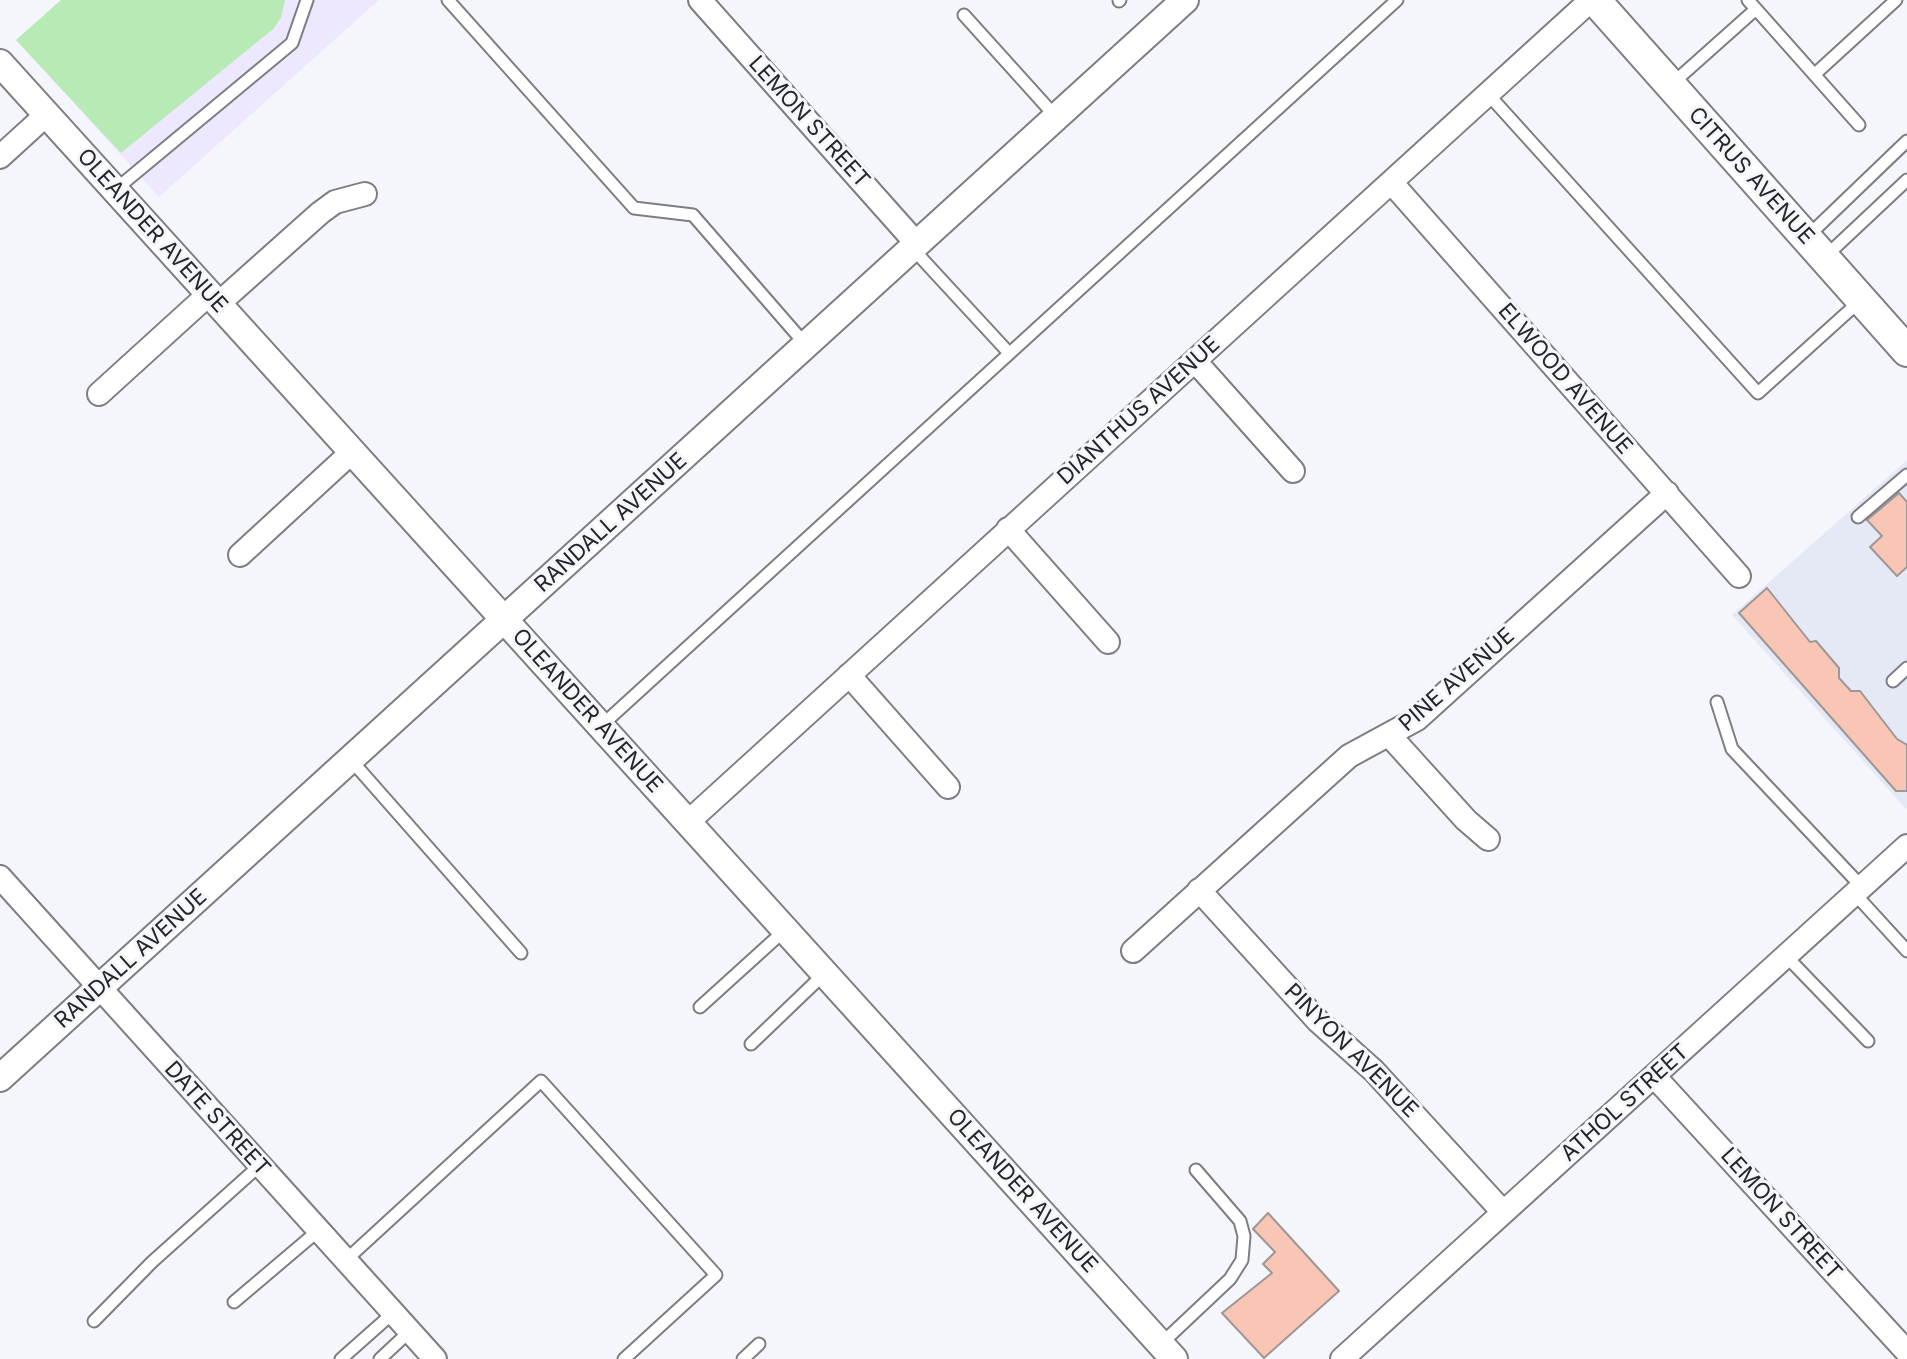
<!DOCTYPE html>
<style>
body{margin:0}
canvas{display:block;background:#f4f6fb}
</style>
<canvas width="1907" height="1359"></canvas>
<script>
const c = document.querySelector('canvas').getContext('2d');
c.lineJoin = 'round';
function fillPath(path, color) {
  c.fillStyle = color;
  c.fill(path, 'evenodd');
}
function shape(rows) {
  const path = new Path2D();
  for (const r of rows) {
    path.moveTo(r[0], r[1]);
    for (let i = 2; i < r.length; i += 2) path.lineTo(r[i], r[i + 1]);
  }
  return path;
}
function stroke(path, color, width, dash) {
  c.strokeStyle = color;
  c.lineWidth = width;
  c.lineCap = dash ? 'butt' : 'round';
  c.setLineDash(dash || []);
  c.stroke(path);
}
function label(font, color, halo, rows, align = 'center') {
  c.font = font + ' Inter,sans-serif';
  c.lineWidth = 6;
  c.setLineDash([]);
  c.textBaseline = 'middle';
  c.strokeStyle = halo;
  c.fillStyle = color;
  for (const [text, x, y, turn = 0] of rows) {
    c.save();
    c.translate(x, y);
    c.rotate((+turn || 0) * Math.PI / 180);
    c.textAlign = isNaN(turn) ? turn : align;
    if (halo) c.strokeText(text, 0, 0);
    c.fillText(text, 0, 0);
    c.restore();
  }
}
const built = shape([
 [1907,460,1907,808,1906,809,1732,615]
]);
const education = shape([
 [61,0,379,0,159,197,16,40]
]);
const green = shape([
 [61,0,285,0,281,18,273,29,121,153,16,40]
]);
const building = shape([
 [1899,493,1907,502,1907,567,1897,576,1870,547,1882,536,1867,520,1899,493],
 [1767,588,1810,642,1816,641,1839,668,1839,678,1851,691,1860,691,1897,739,1907,745,1907,791,1896,791,1739,613,1767,588],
 [1268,1213,1339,1291,1264,1358,1222,1313,1272,1273,1263,1264,1275,1252,1253,1229,1268,1213]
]);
const service = shape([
 [448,0,634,208,693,215,806,345],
 [1748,0,1859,125],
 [1119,1,1120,0],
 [964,15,1056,117],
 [1815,74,1896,0],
 [1673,83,1756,9],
 [1488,94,1758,393,1861,300],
 [115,190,292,43,307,0],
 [1807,237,1907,141],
 [913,249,1009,353],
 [1826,256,1907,180],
 [1858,517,1907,475],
 [1893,681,1907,668],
 [1717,702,1732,749,1862,887],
 [601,726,1397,0],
 [351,760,521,953],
 [1855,894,1907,951],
 [1786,956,1868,1041],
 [700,1007,785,930],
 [751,1044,824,974],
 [346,1260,541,1081,716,1275,624,1359],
 [234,1302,319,1230],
 [94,1321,152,1262,259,1166],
 [1161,1344,1230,1279,1242,1260,1244,1236,1240,1221,1196,1170],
 [341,1359,393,1313],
 [380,1359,410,1331],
 [743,1359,759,1344]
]);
const minor = shape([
 [700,0,917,244],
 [0,157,46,115],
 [1391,182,1739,576],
 [218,304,320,213,335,202,365,194],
 [1195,361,1293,471],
 [99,394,209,294],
 [1008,529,1108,642],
 [240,555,352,452],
 [849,675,948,787],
 [1390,736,1466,820,1488,839],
 [688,822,1591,0],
 [0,877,435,1359],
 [1199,890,1318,1021,1374,1071,1503,1212],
 [1133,951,1349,756,1417,719,1667,493],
 [1654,1076,1907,1352],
 [1342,1359,1907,846]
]);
const tertiary = shape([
 [0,63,1174,1359],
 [0,1078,1185,0]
]);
const secondary = shape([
 [1595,0,1907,351]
]);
const streetNames = [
 ["LEMON STREET",809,122,48],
 ["CITRUS AVENUE",1751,176,48],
 ["OLEANDER AVENUE",152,231,48],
 ["ELWOOD AVENUE",1565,379,49],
 ["DIANTHUS AVENUE",1139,411,-42],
 ["RANDALL AVENUE",611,523,-42],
 ["PINE AVENUE",1457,680,-41],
 ["OLEANDER AVENUE",587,711,48],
 ["RANDALL AVENUE",131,959,-42],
 ["PINYON AVENUE",1351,1051,45],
 ["ATHOL STREET",1625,1103,-42],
 ["DATE STREET",217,1119,48],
 ["OLEANDER AVENUE",1022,1191,48],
 ["LEMON STREET",1781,1214,48]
];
fillPath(built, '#e5e9f6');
fillPath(education, '#eee8fe');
fillPath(green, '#b7eab5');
fillPath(building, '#f9c6b5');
stroke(building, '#9d9795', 2);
stroke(service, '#7c7e83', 15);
stroke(minor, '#7c7e83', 26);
stroke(tertiary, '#7c7e83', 30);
stroke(secondary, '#7c7e83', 34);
stroke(service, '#fff', 11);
stroke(minor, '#fff', 22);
stroke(tertiary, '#fff', 26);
stroke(secondary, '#fff', 30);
label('22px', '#242527', '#f4f6fb', streetNames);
</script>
